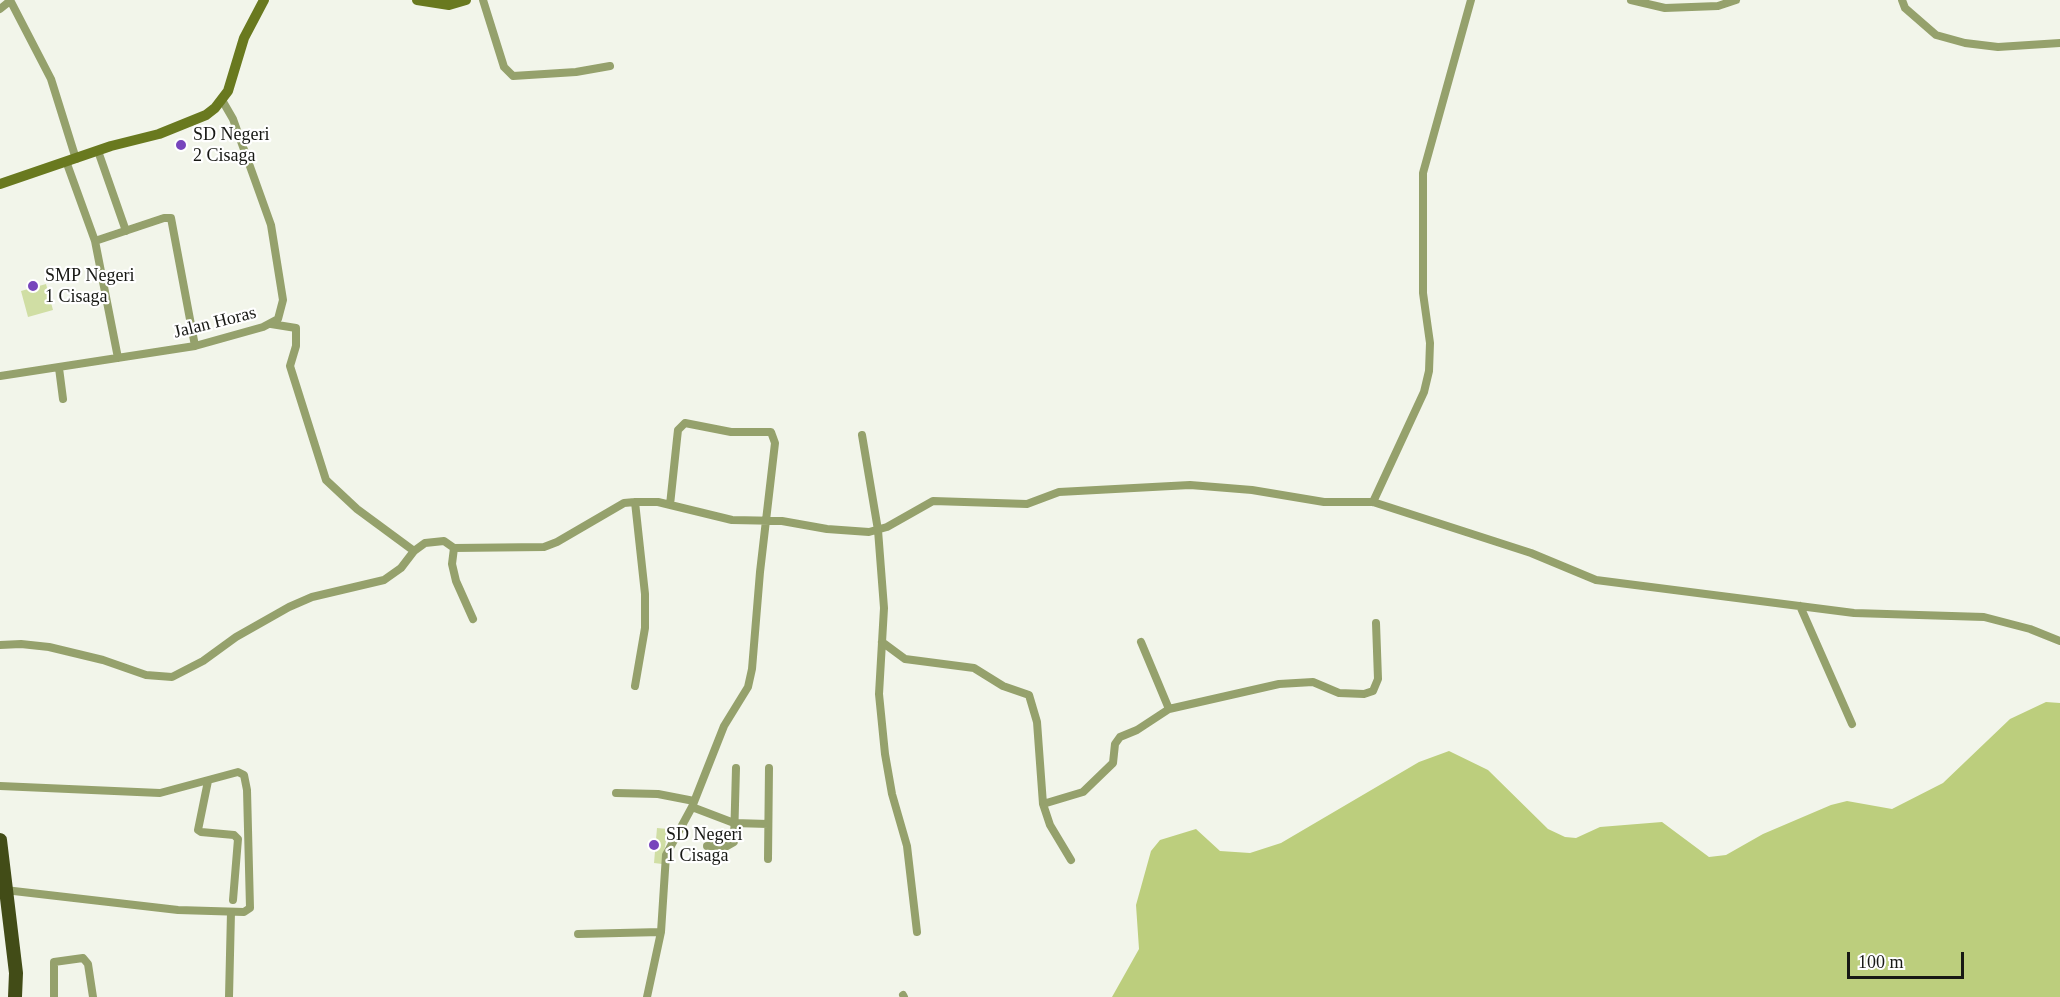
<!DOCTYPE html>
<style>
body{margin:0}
#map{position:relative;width:2060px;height:997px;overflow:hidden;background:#f2f5ea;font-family:"Times New Roman",serif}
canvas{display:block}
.scale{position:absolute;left:1847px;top:952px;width:117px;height:27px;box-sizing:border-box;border:3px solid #171814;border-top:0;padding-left:8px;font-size:18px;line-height:21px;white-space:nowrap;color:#171814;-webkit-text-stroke:4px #fff;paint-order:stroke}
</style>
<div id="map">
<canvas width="2060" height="997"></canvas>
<div class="scale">100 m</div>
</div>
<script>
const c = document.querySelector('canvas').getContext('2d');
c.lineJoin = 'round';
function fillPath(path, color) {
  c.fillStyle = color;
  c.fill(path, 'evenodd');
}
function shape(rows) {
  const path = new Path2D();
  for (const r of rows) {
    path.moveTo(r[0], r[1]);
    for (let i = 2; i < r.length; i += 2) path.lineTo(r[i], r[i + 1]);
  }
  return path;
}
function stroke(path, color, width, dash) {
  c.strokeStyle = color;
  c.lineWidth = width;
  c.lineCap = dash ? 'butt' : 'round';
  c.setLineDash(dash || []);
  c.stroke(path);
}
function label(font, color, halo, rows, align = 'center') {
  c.font = font + ' "Times New Roman",serif';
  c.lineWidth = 4.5;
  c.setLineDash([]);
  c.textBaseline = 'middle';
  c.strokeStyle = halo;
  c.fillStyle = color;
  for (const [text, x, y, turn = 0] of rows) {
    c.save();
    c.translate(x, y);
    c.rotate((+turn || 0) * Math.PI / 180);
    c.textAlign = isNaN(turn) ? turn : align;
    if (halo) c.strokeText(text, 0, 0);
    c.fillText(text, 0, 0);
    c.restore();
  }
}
const green = shape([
 [46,284,53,310,28,317,21,291],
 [657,828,668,829,662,864,654,863]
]);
const forest = shape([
 [2046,702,2060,703,2060,997,1112,997,1139,949,1136,905,1151,851,1160,840,1196,829,1220,851,1250,853,1281,843,1419,762,1449,751,1488,770,1548,829,1565,837,1576,838,1600,827,1662,822,1709,857,1726,855,1763,834,1831,805,1847,801,1892,809,1943,783,2010,719]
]);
const minor = shape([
 [10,0,51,79,76,159],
 [483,0,504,67,513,76,576,72,610,66],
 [1631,0,1665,8,1718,6,1736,0],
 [1902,0,1905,8,1936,35,1965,43,1998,47,2060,43],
 [0,9,10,1],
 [98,151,126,231],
 [66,161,95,241,118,358],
 [95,241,164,218,171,218,195,346],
 [271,324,296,328,296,346,290,366,326,480,357,509,414,551],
 [59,368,63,399],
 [0,376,195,346,263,327,278,319,283,300,271,225,233,119,222,100],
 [862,435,878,530,884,608,879,694,885,754,892,794,907,846,917,932],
 [635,502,645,594,645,628,635,686],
 [1373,502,1424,392,1429,371,1430,343,1423,293,1423,173,1471,0],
 [454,548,452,564,456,581,473,619],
 [1800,606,1852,724],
 [882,642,905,659,974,668,1003,686,1029,695,1037,722,1043,804,1050,825,1071,860],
 [0,645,21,644,49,647,103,660,146,675,172,677,203,661,236,637,289,607,312,597,384,580,401,568,414,551,425,543,444,541,454,548,544,547,557,542,624,503,635,502,658,502,732,520,782,521,827,529,869,532,887,527,933,501,1027,504,1059,492,1190,485,1252,490,1324,502,1373,502,1531,553,1596,580,1854,613,1984,617,2030,629,2060,641],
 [1169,709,1279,684,1313,682,1339,693,1364,694,1373,691,1378,679,1376,623],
 [208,781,198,830,201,832,234,835,238,839,233,900],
 [0,786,160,793,238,772,244,775,247,790,250,908,244,912,178,910,5,890],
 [616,793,658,794,694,801],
 [1043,804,1083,792,1113,763,1115,744,1120,737,1137,730,1169,709,1141,642],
 [692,807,734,823,768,824],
 [707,846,727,846,734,842,736,768],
 [768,859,769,768],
 [578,934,661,932],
 [903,995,904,997],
 [54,997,54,962,83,958,88,964,93,997],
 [229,997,231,912],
 [647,997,661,932,666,855,692,807,724,726,748,687,752,669,760,572,775,443,771,432,731,432,685,423,678,430,677,439,670,505]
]);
const secondary = shape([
 [417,0,449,5,466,0],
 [0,184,111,146,159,134,206,115,215,108,228,91,244,38,264,0]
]);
const trunk = shape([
 [0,840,16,973,15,997]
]);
const markers = [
 [181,145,6,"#7745bc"],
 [33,286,6,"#7745bc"],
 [654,845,6,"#7745bc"]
];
const poiNames = [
 ["SD Negeri",193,135],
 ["2 Cisaga",193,156],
 ["SMP Negeri",45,276],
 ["1 Cisaga",45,297],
 ["SD Negeri",666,835],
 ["1 Cisaga",666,856]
];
const streetNames = [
 ["Jalan Horas",215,323,-14]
];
fillPath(green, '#d0dea4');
fillPath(forest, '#bcce7d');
stroke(minor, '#95a16c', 8);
stroke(secondary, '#69791f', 10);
stroke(trunk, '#424c17', 14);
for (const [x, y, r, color] of markers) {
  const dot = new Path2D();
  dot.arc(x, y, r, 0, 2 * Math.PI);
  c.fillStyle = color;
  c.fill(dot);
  stroke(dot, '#fff', 2);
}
label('18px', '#171814', '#fff', poiNames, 'left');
label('18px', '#171814', '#fff', streetNames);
</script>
